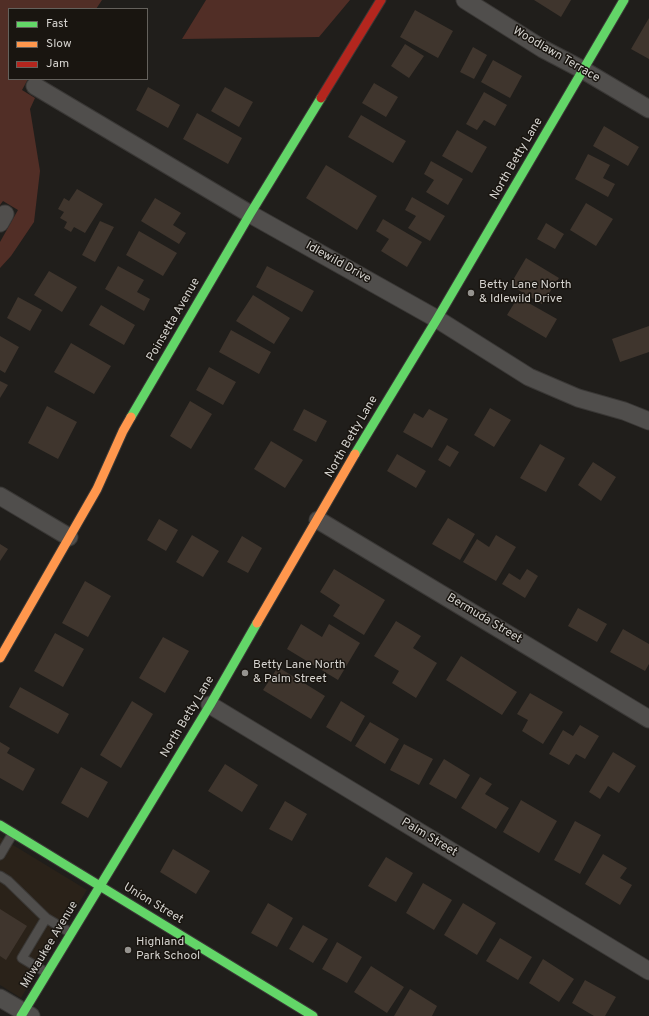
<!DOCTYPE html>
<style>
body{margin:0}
#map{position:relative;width:649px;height:1016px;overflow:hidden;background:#201e1b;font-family:Overpass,sans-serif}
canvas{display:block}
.legend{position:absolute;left:8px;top:8px;width:140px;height:72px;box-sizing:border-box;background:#191510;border:1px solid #64615c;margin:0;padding:5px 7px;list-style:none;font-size:12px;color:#d4d2ce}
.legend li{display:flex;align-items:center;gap:8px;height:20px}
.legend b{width:20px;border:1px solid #64615c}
</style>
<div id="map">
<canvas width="649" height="1016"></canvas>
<ul class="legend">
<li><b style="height:5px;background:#63d668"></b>Fast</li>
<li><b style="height:5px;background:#ff974d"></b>Slow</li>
<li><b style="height:5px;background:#b3261e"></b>Jam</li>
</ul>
</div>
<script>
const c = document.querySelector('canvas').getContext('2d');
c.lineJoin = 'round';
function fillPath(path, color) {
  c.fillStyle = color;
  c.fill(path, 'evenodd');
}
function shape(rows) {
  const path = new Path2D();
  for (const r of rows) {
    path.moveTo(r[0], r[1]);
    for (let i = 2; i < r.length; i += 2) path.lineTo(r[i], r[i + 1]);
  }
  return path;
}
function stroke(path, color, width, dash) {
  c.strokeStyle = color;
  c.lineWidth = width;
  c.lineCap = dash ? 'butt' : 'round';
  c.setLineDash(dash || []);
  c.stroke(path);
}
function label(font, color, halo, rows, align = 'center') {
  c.font = font + ' Overpass,sans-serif';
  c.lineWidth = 3;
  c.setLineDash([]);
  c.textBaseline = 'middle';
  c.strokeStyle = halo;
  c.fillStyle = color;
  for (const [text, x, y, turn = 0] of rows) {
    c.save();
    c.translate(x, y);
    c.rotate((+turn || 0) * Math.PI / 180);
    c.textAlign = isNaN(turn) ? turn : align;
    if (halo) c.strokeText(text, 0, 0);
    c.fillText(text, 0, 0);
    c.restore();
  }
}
const built = shape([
 [0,837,87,890,21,998,0,985]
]);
const green = shape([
 [0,0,102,0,96,9,9,9,9,79,28,79,22,90,35,98,30,109,40,171,34,222,11,256,0,268,0,242,18,210,3,201,0,205],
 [206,0,350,0,319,37,182,39]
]);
const building = shape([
 [534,0,571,0,561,17],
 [415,10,453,31,438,58,400,37],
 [649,18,649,59,631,49],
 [405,44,424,56,409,78,391,66],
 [473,47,487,55,474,79,460,72],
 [493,60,522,76,510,98,481,82],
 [374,83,398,97,386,117,362,103],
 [148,87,180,105,168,128,136,110],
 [225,87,253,102,239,127,211,111],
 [484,92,507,105,495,126,484,120,477,130,466,124],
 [197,113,242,138,228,164,183,139],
 [361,115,406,141,393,163,348,137],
 [604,126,639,147,628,166,593,146],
 [457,130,487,147,472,173,442,156],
 [588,154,610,165,603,178,615,184,608,197,575,179],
 [431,161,463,179,448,205,426,192,434,180,424,174],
 [326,165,377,196,357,230,306,198],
 [77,189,103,204,85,233,74,227,71,232,64,228,67,222,60,218,64,212,58,209,64,198,69,201],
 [412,197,445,216,430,241,408,228,416,216,405,210],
 [155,198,181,213,173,225,186,233,179,244,141,221],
 [586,203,613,219,596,246,570,230],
 [383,219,422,242,407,267,381,251,389,239,376,231],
 [100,221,114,227,95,262,82,255],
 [546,223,564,234,555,249,537,239],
 [139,231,177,253,163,276,126,255],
 [526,258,559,278,542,304,510,285],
 [118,266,144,280,137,292,150,299,144,311,105,289],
 [267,266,314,291,302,312,256,287],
 [49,271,77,287,62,312,34,295],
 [253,295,290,318,274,344,236,321],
 [18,297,42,310,30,331,7,318],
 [518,297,557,319,546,338,507,315],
 [101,305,135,325,124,345,89,325],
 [649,326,649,352,620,362,612,339],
 [231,330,271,352,259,374,219,352],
 [0,336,19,347,5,373,0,370],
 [71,343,111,366,94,394,54,372],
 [209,367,236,382,223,405,196,390],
 [0,381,8,385,0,398],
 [190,401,212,414,191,449,170,436],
 [47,406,77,422,58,459,28,443],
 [490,408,511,420,494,447,474,435],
 [304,409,327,421,316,442,293,430],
 [429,409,448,419,432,448,403,432,414,413,423,418],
 [271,441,303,460,285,488,254,469],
 [540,444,565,458,546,492,520,478],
 [447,445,459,452,450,467,438,460],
 [397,454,426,471,416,488,387,471],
 [593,462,616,477,601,501,578,485],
 [448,518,475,534,460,560,432,544],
 [159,519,178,530,166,551,147,540],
 [192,535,219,551,203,577,176,562],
 [496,535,516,547,496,581,463,562,477,539,489,547],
 [242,536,262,548,248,573,227,562],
 [0,544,8,549,0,561],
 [334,569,385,600,364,635,333,616,340,605,320,592],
 [527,569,538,576,525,598,502,584,509,573,520,580],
 [85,581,111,596,88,637,62,623],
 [578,608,607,624,597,642,568,626],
 [396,621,421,636,413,648,437,663,416,698,392,683,399,671,374,656],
 [301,624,322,637,329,624,360,643,338,680,287,649],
 [623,629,649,644,649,664,645,671,610,652],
 [55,633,84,649,63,687,34,671],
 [163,637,189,651,165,693,139,678],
 [461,656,517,692,502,715,446,680],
 [278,667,325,696,311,719,263,690],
 [20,687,69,714,58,734,9,707],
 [530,693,563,712,543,744,522,731,528,720,517,714],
 [132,701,153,714,121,768,100,755],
 [341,701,365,716,351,742,326,727],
 [370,722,399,739,385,764,355,746],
 [580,725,599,736,585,759,576,754,569,765,549,754,563,730,573,736],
 [0,742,10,748,7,753,35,769,23,791,0,778],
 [404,744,433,759,419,785,390,770],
 [613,752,636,766,619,793,608,786,600,799,589,792],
 [444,759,470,775,456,799,429,784],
 [225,764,258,785,242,812,208,791],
 [81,767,108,782,88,818,61,803],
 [480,777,492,784,485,794,509,808,496,829,461,808],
 [521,800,557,821,539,853,503,832],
 [285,801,307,814,292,841,269,829],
 [575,821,601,835,580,874,554,860],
 [173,849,210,871,196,894,160,872],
 [603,854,627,868,620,878,632,885,620,905,585,884],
 [386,857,413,873,396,902,368,886],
 [423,883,452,900,434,930,406,913],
 [268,903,293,918,277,947,251,933],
 [463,903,496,923,477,955,444,935],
 [0,909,27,926,6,960,0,956],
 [303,925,328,939,313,963,289,949],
 [500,938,532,957,518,980,486,961],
 [337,942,362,957,347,983,322,969],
 [543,959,574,979,559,1002,529,983],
 [371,966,404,987,387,1013,354,992],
 [585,980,616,997,605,1016,594,1016,572,1003],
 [410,989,437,1006,432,1016,394,1016]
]);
const lane = shape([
 [0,855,13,833],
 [0,876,8,881,46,918,22,958,47,973],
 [46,918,71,933]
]);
const street = shape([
 [465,0,543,49,583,70,649,109],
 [35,86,250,214,437,319,529,377,578,398,624,411,649,421],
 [0,223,5,214],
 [0,496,69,537],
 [318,520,649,719],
 [210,705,649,971],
 [0,998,31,1016]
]);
const fast = shape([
 [131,417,250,214,321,98],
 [355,454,437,319,624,0],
 [0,825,313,1016],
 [21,1016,210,705,257,623]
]);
const slow = shape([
 [257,623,355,454],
 [0,658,97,489,123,431,131,417]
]);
const jam = shape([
 [321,98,381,0]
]);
const markers = [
 [471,293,4,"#95938f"],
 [245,673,4,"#95938f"],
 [128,950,4,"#95938f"]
];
const streetNames = [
 ["Woodlawn Terrace",556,55,30],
 ["North Betty Lane",517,159,-60],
 ["Idlewild Drive",338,263,29],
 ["Poinsetta Avenue",174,320,-60],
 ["North Betty Lane",352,437,-60],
 ["Bermuda Street",484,619,31],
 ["North Betty Lane",188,717,-59],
 ["Palm Street",429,838,31],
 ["Union Street",153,904,31],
 ["Milwaukee Avenue",50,945,-59]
];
const poiNames = [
 ["Betty Lane North",479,286],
 ["& Idlewild Drive",479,300],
 ["Betty Lane North",253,666],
 ["& Palm Street",253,680],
 ["Highland",136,943],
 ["Park School",136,957]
];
fillPath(built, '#2a2219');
fillPath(green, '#512e26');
fillPath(building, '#3f352d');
stroke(lane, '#3a3836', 11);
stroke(street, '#3a3836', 19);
stroke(fast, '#3a3836', 11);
stroke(slow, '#3a3836', 11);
stroke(jam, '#3a3836', 11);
stroke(lane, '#504e4c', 9);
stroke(street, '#504e4c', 17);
stroke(fast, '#63d668', 9);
stroke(slow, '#ff974d', 9);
stroke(jam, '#b3261e', 9);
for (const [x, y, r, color] of markers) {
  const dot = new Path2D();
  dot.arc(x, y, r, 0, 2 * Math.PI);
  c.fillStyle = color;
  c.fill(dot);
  stroke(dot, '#191510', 1.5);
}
label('12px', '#d4d2ce', '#191510', streetNames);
label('12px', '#d4d2ce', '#191510', poiNames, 'left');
</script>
